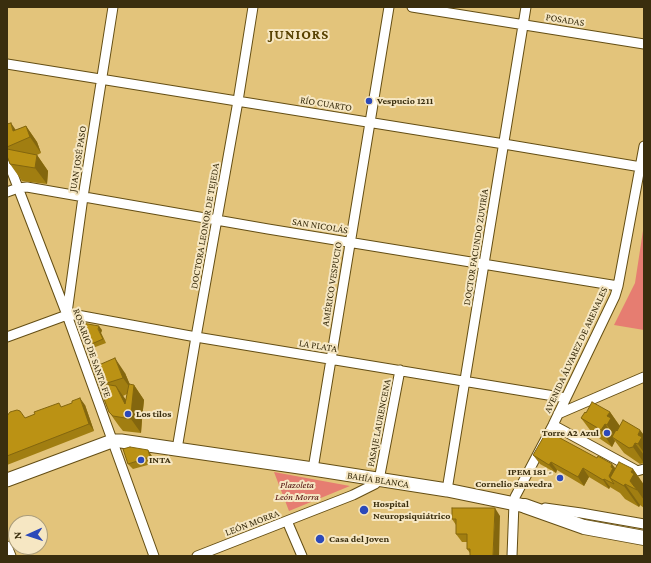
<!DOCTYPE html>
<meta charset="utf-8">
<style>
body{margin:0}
#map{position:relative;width:651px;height:563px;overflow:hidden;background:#e3c47b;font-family:"Crimson Pro",serif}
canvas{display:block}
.frame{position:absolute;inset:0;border:8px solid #3a2e0e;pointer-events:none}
.north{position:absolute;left:8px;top:515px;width:40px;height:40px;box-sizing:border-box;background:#f6e7c3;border:1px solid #ab9d7b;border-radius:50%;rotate:267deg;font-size:11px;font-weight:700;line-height:16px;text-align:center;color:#3a2e0e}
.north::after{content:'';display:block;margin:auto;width:14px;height:18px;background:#2c49b9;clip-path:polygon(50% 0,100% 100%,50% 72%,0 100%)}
</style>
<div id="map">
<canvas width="651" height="563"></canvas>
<div class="frame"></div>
<div class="north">N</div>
</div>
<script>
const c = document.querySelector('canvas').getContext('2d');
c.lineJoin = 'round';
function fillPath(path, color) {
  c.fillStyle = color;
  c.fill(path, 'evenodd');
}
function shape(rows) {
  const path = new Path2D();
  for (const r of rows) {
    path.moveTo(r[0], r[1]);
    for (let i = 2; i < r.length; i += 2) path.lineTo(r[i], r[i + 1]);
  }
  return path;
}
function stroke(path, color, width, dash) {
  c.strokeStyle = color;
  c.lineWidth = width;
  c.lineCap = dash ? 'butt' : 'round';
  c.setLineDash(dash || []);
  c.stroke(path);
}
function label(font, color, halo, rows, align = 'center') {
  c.font = font + ' "Crimson Pro",serif';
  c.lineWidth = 4;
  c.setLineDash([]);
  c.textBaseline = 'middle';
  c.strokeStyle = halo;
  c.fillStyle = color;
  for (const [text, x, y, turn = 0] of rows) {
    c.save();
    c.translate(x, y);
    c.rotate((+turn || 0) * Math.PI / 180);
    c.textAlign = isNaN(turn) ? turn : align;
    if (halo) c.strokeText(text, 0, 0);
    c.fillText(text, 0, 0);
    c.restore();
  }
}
const green = shape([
 [644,224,644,330,614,325,635,283],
 [274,472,350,486,289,511]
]);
const street = shape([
 [412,7,644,44],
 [7,64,504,144,641,167],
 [7,159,67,315,154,556],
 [7,192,18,188,27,187,268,229,618,286],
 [67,313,83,197,113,7],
 [7,337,67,315,77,315,196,337,566,398],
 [558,414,644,377],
 [553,425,634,469,637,471,644,469],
 [177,449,196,337,238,101,253,7],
 [313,469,389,7],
 [447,490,526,7],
 [545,508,581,513,644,524],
 [287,521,302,556],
 [7,546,11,556],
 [197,556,353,495,375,484,379,480,400,370],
 [512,556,514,503,515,497,553,425,615,296,618,286,644,146]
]);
const secondary = shape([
 [7,480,112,441,121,441,313,469,447,490,525,506]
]);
const primary = shape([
 [525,506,584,527,644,538]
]);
const wall = shape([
 [26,126,37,142,41,153,37,155,48,171,47,184,22,181,10,164,7,156,7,147,16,130],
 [102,330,101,333,106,343,90,349,87,346],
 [92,368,125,373,130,385,134,385,144,400,142,419,141,433,123,431,119,426,109,412],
 [127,394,126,400,123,396],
 [85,405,94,431,7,465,7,416,25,418,61,407],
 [610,412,620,426,644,435,644,463,640,464,624,453,615,441,612,447,593,434,581,418,586,413],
 [533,455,615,468,633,469,644,485,644,508,640,505,639,507,625,499,620,493,610,487,609,489,589,477,584,486,557,470,556,473,540,464],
 [152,456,155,463,133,469,128,464],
 [500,516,470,553,467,549,467,542,462,542,456,534,456,525,452,519]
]);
const shadedWall = shape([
 [11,123,22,139,13,131],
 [26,126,37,142,41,153,30,137],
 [37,155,48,171,47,184,35,168],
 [99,326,102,330,101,333,106,343,98,329],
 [115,358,125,373,133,392,123,378],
 [134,385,144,400,142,419,141,433,131,419,125,404,116,386,126,400,132,404],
 [80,398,85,405,94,431,89,424],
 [610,412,621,428,617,440,607,425,607,416],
 [605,424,615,438,612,437,615,441,612,447,601,430],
 [640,430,644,435,644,453,638,444,638,435],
 [635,443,644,455,644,463,633,447],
 [148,450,152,456,155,463,150,457],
 [551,462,557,470,556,473,549,465],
 [612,464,619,473,610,478,609,476,611,467],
 [583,468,589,477,584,486,578,477],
 [633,469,644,485,644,500,637,490,630,481,631,472],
 [604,479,610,487,609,489,603,480],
 [625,484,640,505,639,507,624,486],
 [495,508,500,516,499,556,493,556]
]);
const building = shape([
 [11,123,13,131,26,126,30,137,7,147,7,124,11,123],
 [7,149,37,155,35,168,10,164,7,156,7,149],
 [82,323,99,326,98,329,103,339,87,346,80,327,82,323],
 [115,358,123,378,104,384,116,386,125,404,129,384,134,385,132,404,131,419,113,416,109,412,92,368,115,358],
 [80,398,89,424,7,456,7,416,10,412,17,410,20,411,25,418,35,414,34,412,59,403,61,407,72,403,72,401,80,398],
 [592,402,610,412,607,416,611,418,607,425,605,424,601,430,581,418,585,412,586,413,592,402],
 [623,420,640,430,638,435,642,437,638,444,635,443,633,447,629,448,612,437,616,430,617,431,623,420],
 [547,431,597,458,598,456,612,464,611,467,613,468,609,476,614,484,604,479,603,480,583,468,578,477,551,462,549,465,533,455,547,431],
 [130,447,148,450,150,457,128,464,123,449,130,447],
 [619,462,633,469,631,472,634,474,630,481,637,490,625,484,624,486,610,478,619,462],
 [452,508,495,508,493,556,470,556,470,549,467,549,467,534,456,534,456,519,452,519,452,508]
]);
const markers = [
 [369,101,4,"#2c49b9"],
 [128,414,4,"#2c49b9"],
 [607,433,4,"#2c49b9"],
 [141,460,4,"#2c49b9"],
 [560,478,4,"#2c49b9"],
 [364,510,5,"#2c49b9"],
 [320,539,5,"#2c49b9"]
];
const streetNames = [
 ["POSADAS",565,20,9],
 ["RÍO CUARTO",326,104,9],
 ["JUAN JOSÉ PASO",78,159,-81],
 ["DOCTORA LEONOR DE TEJEDA",205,226,-80],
 ["SAN NICOLÁS",320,226,9],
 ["DOCTOR FACUNDO ZUVIRÍA",476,247,-81],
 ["AMÉRICO VESPUCIO",332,284,-81],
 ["LA PLATA",318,346,9],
 ["AVENIDA ÁLVAREZ DE ARENALES",576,350,-65],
 ["ROSARIO DE SANTA FE",92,353,70],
 ["PASAJE LAURENCENA",379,423,-79],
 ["BAHÍA BLANCA",378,480,9],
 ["LEÓN MORRA",252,523,-21]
];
const poiNames = [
 ["Vespucio 1211",377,101],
 ["Los tilos",136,414],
 ["Torre A2 Azul",599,433,"right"],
 ["INTA",149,460],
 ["IPEM 181 -",552,472,"right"],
 ["Cornelio Saavedra",552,484,"right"],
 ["Hospital",373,504],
 ["Neuropsiquiátrico",373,516],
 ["Casa del Joven",329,539]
];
const parkNames = [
 ["Plazoleta",297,485],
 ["León Morra",297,497]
];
const districtNames = [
 ["JUNIORS",299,35]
];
fillPath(green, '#e67d71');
stroke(street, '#644e14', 11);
stroke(secondary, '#644e14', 15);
stroke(primary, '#644e14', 16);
stroke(street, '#fff', 9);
stroke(secondary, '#fff', 13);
stroke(primary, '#fff', 14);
fillPath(wall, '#a17e11');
fillPath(shadedWall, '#83660e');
fillPath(building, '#bb9214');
stroke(building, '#83660e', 1);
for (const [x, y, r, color] of markers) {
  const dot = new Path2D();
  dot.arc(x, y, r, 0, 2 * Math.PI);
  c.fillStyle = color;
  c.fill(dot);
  stroke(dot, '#f6e7c3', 1.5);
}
label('10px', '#3a2e0e', '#f6e7c3', streetNames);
label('bold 10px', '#3a2e0e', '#f6e7c3', poiNames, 'left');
label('italic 10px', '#500d0b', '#f6e7c3', parkNames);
c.letterSpacing = '1px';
label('bold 14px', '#584202', '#f6e7c3', districtNames);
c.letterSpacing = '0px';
</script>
